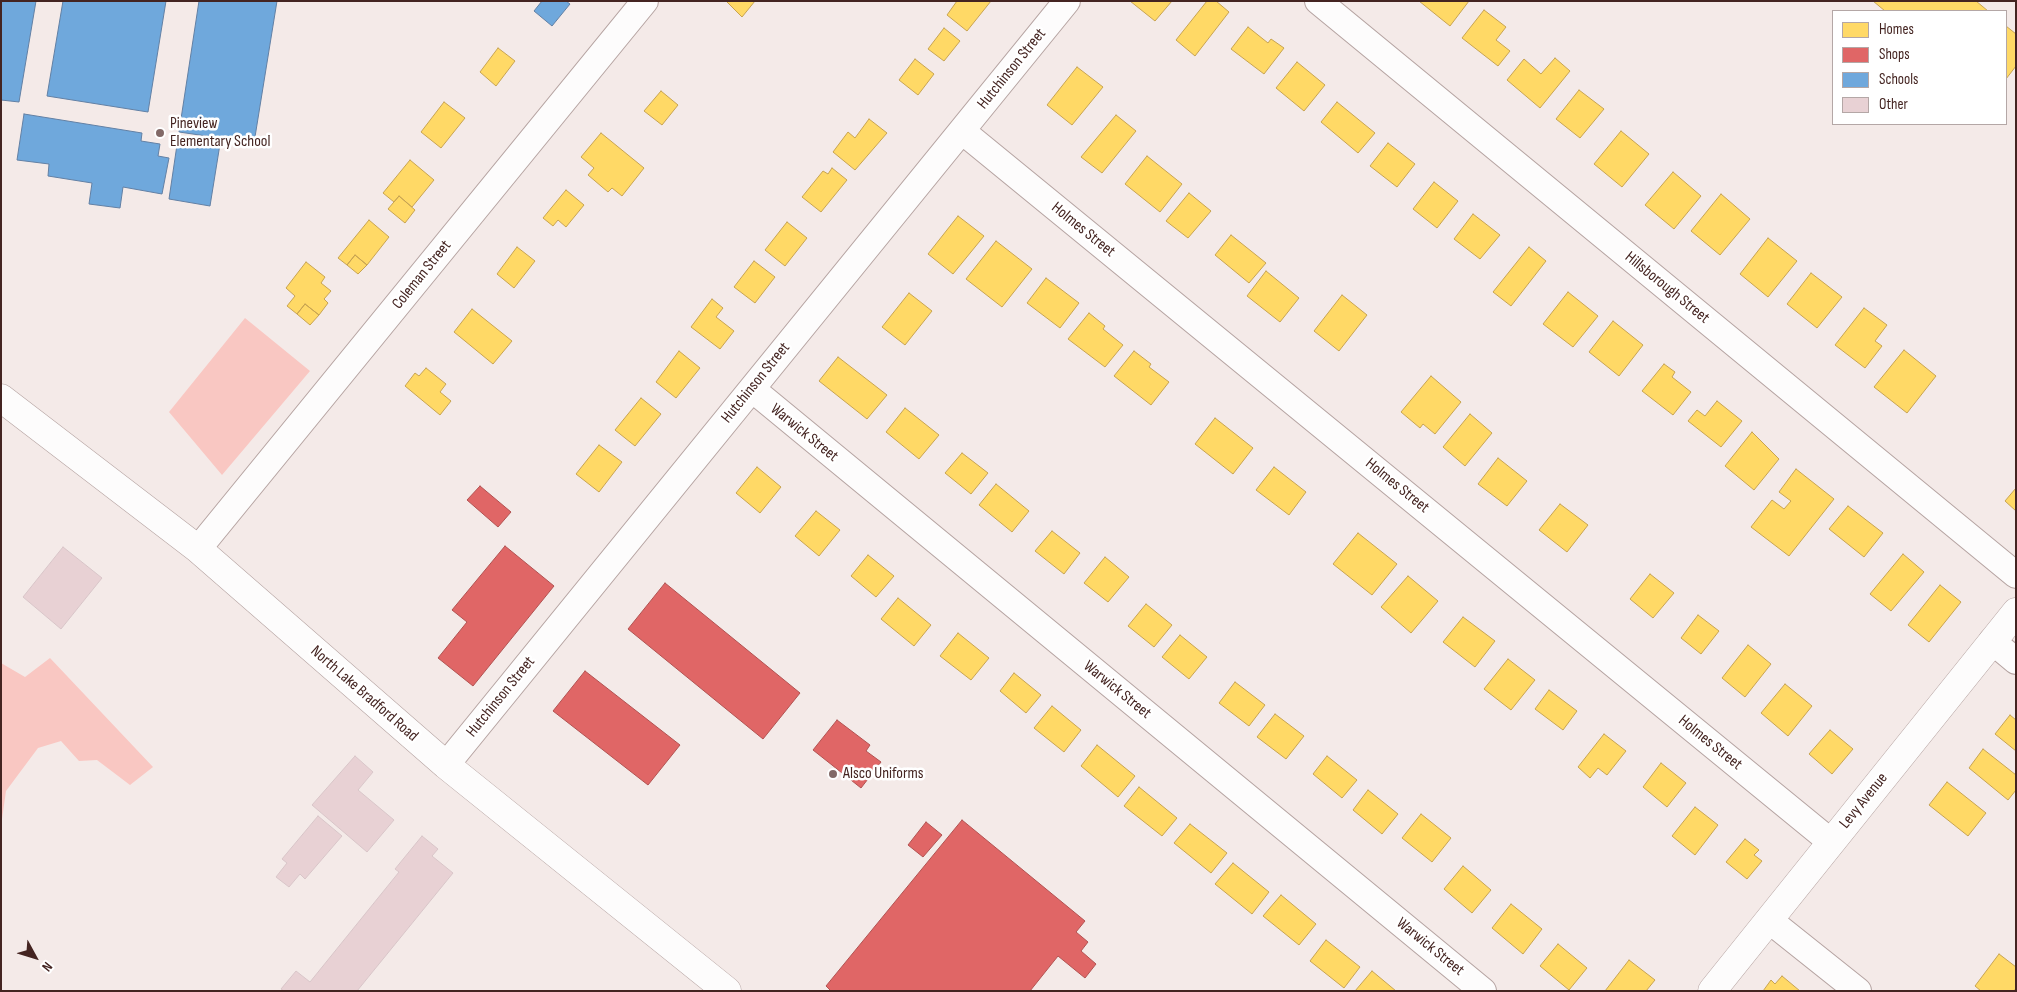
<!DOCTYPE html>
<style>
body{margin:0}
#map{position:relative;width:2017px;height:992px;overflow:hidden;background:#f4eae8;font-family:"Sofia Sans Condensed",sans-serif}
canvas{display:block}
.frame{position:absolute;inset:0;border:2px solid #442421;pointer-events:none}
.legend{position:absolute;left:1832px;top:10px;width:175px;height:115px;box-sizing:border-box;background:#fff;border:1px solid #b4a7a6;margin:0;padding:6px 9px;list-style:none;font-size:15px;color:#442421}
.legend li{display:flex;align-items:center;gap:10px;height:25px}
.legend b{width:25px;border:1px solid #b4a7a6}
.north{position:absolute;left:10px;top:932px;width:50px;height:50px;-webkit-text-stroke:4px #fff;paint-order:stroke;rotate:129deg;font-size:14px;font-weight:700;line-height:20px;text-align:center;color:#442421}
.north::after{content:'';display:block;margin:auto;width:18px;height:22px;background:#442421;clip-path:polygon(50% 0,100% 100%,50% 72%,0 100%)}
</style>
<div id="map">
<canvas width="2017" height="992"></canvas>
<div class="frame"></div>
<ul class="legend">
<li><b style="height:14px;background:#ffd966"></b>Homes</li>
<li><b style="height:14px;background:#e06666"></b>Shops</li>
<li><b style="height:14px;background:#6fa8dc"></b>Schools</li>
<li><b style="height:14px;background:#e8d1d4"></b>Other</li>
</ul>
<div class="north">N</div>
</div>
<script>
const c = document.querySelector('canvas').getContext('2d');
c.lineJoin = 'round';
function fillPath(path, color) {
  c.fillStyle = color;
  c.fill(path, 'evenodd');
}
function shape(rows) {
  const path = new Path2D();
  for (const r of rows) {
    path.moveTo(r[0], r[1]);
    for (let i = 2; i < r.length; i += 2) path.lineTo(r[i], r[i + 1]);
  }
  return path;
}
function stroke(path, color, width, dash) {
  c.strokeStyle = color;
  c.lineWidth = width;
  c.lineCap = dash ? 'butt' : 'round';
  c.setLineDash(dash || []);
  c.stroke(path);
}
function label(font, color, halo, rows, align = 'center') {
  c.font = font + ' "Sofia Sans Condensed",sans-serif';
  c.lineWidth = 5;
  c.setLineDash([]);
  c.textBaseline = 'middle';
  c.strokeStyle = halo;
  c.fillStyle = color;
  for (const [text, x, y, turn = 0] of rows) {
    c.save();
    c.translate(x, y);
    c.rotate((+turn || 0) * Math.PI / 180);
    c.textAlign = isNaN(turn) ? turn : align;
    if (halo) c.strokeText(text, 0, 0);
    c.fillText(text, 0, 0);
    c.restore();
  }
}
const green = shape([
 [245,318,310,371,222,475,169,412],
 [50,658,153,767,130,785,97,760,79,761,61,741,38,748,6,791,1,826,1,663,25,677]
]);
const homes = shape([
 [726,1,755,1,742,17,726,1],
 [957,1,991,1,967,31,947,15,957,1],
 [1130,1,1172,1,1155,21,1130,1],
 [1207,1,1216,1,1229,12,1195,56,1176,40,1207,1],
 [1419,1,1469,1,1450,26,1419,1],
 [1873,1,1976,1,1988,11,1885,11,1873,1],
 [1484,10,1506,27,1496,40,1510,51,1498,66,1462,38,1484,10],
 [2006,26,2016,34,2016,66,2006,79,2006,26],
 [1248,27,1268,43,1271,39,1284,48,1264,74,1231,49,1248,27],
 [944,28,960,41,944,61,928,49,944,28],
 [498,48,515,61,496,86,480,72,498,48],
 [1555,58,1570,71,1540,108,1507,80,1524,59,1541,74,1555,58],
 [915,59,934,74,918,95,899,80,915,59],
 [1297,62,1325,85,1304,111,1276,88,1297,62],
 [1077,67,1103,87,1072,125,1047,105,1077,67],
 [1579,90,1604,109,1580,138,1556,119,1579,90],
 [661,91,678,105,662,125,644,111,661,91],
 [444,102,465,118,441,148,421,132,444,102],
 [1337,102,1375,133,1358,153,1321,122,1337,102],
 [1116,115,1136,131,1102,173,1081,157,1116,115],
 [869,119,887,133,855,170,833,152,848,132,855,138,869,119],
 [1621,131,1649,154,1622,187,1594,164,1621,131],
 [601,133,644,168,622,196,612,188,608,192,588,175,594,168,581,157,601,133],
 [1388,143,1415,164,1397,187,1370,166,1388,143],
 [1147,156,1182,184,1160,212,1125,184,1147,156],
 [410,160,434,180,412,207,399,196,394,202,383,193,410,160],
 [832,168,847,180,821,212,802,197,823,171,828,174,832,168],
 [1673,172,1701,196,1674,229,1645,205,1673,172],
 [1434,182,1458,201,1437,228,1413,209,1434,182],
 [566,190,584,205,566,227,558,220,553,226,543,218,566,190],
 [1189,193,1211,211,1188,238,1166,221,1189,193],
 [1721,194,1750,219,1720,255,1691,231,1721,194],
 [399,196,415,210,405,223,388,209,399,196],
 [1473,214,1500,235,1480,259,1454,239,1473,214],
 [958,216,984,236,953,274,928,254,958,216],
 [369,220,389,237,367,265,355,255,347,265,338,258,369,220],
 [787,222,807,238,785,266,765,250,787,222],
 [1231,235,1266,263,1249,283,1215,255,1231,235],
 [1768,238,1797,261,1768,297,1740,274,1768,238],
 [996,241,1032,269,1002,307,966,279,996,241],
 [517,247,535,261,514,288,497,274,517,247],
 [1529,247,1546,261,1511,306,1493,292,1529,247],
 [355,255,367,265,358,274,347,265,355,255],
 [754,261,775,277,755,303,734,287,754,261],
 [306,262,325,277,321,283,331,291,324,299,328,303,319,315,305,304,297,314,287,306,295,296,286,288,306,262],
 [1266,271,1299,298,1280,322,1247,296,1266,271],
 [1811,273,1842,297,1817,328,1787,304,1811,273],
 [1046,278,1079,303,1060,328,1027,303,1046,278],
 [1568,292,1598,316,1573,347,1543,324,1568,292],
 [909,293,932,311,905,345,882,327,909,293],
 [1342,295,1367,315,1339,351,1314,331,1342,295],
 [712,299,723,308,716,317,734,331,720,349,691,327,712,299],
 [305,304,319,315,310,325,297,314,305,304],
 [1864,308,1887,325,1875,341,1882,346,1865,368,1835,345,1864,308],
 [472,309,512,341,493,364,454,332,472,309],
 [1089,313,1105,326,1103,329,1123,345,1105,367,1068,339,1089,313],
 [1613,321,1643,345,1619,376,1589,352,1613,321],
 [1904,350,1936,376,1907,413,1874,387,1904,350],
 [679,351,700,368,676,398,656,382,679,351],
 [1134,351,1151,364,1149,367,1169,382,1151,405,1114,376,1134,351],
 [838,357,887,395,867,419,819,381,838,357],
 [1664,364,1675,372,1672,377,1691,392,1673,415,1642,391,1664,364],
 [426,368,446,384,440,392,451,401,440,415,405,386,415,373,419,376,426,368],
 [1431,376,1461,402,1435,434,1423,424,1420,428,1401,412,1431,376],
 [641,398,661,414,635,446,615,430,641,398],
 [1717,401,1742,421,1721,447,1688,421,1697,410,1705,416,1717,401],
 [905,408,939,435,919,459,886,432,905,408],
 [1470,414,1492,433,1465,466,1443,447,1470,414],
 [1215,418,1253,448,1233,474,1195,444,1215,418],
 [1752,432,1779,459,1754,490,1725,466,1752,432],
 [599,445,622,462,599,492,576,474,599,445],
 [962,453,988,473,971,494,945,473,962,453],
 [1498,458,1527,481,1507,506,1478,484,1498,458],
 [757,467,781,487,760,513,736,493,757,467],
 [1274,467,1306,492,1289,515,1256,490,1274,467],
 [1796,469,1834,499,1789,556,1751,527,1772,500,1784,509,1791,501,1779,492,1796,469],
 [996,484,1029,511,1012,532,979,505,996,484],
 [2016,488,2016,511,2005,501,2016,488],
 [1560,504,1588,525,1567,552,1539,530,1560,504],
 [1848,506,1883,533,1864,557,1829,529,1848,506],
 [816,511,840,530,819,556,795,536,816,511],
 [1052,531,1080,553,1064,574,1035,551,1052,531],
 [1358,533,1397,564,1372,595,1333,564,1358,533],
 [1903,554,1924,572,1891,611,1870,594,1903,554],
 [868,555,894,576,876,597,851,576,868,555],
 [1105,557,1129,577,1108,602,1084,583,1105,557],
 [1650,574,1674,593,1653,618,1630,599,1650,574],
 [1408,576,1438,601,1411,633,1381,607,1408,576],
 [1940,585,1961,602,1929,642,1908,625,1940,585],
 [898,598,931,625,914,646,881,619,898,598],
 [1146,604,1172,625,1154,647,1128,626,1146,604],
 [1698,615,1719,631,1701,654,1681,638,1698,615],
 [1463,617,1495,641,1475,667,1443,642,1463,617],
 [958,633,989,658,971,680,940,656,958,633],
 [1180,635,1207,657,1189,679,1162,657,1180,635],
 [1748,645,1771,664,1745,697,1722,678,1748,645],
 [1508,659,1535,680,1511,710,1484,689,1508,659],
 [1014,673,1041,695,1026,713,1000,691,1014,673],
 [1235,682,1265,705,1249,726,1219,703,1235,682],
 [1785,684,1812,706,1788,736,1761,713,1785,684],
 [1549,690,1577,711,1563,730,1535,709,1549,690],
 [1052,706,1081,730,1064,752,1034,728,1052,706],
 [1275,714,1304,736,1286,759,1257,737,1275,714],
 [2010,715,2016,720,2016,751,1995,734,2010,715],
 [1830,730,1853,749,1832,774,1809,754,1830,730],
 [1604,734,1626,751,1607,775,1598,768,1590,778,1578,767,1604,734],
 [1097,745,1135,776,1118,797,1081,766,1097,745],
 [1983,749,2016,775,2016,790,2008,800,1969,768,1983,749],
 [1327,756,1357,780,1342,798,1313,774,1327,756],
 [1661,763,1686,783,1667,807,1643,787,1661,763],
 [1947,782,1986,813,1968,836,1929,805,1947,782],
 [1139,787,1177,818,1162,836,1124,806,1139,787],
 [1368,790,1398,814,1382,834,1353,810,1368,790],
 [1695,807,1718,825,1695,855,1672,836,1695,807],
 [1421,814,1451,838,1432,862,1402,838,1421,814],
 [1190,824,1227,853,1211,873,1174,843,1190,824],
 [1745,839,1759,850,1754,855,1762,861,1747,879,1726,862,1745,839],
 [1233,863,1269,892,1252,914,1215,884,1233,863],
 [1463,866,1491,890,1472,913,1444,889,1463,866],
 [1281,895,1316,924,1299,945,1263,916,1281,895],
 [1511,904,1542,929,1523,954,1492,928,1511,904],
 [1326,940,1360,967,1344,988,1310,961,1326,940],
 [1558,944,1587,968,1569,990,1540,966,1558,944],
 [1999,954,2016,967,2016,988,2014,991,1981,991,1975,986,1999,954],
 [1629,960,1655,980,1646,991,1605,991,1629,960],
 [1372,971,1396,991,1355,991,1372,971],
 [1782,976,1800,991,1763,991,1771,980,1775,984,1782,976]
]);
const shops = shape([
 [480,486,511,512,498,527,467,500,480,486],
 [505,546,554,586,473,686,438,658,467,622,452,610,505,546],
 [665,583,800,693,763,739,628,629,665,583],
 [585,671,680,745,648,785,553,711,585,671],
 [837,720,870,745,866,751,881,762,861,788,813,750,837,720],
 [962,820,1085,921,1076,932,1088,942,1081,951,1096,964,1085,978,1058,956,1030,991,831,991,826,986,962,820],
 [926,822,942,835,923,857,908,845,926,822]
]);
const schools = shape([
 [1,1,36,1,19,102,1,100,1,1],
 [63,1,166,1,148,112,47,96,63,1],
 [199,1,277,1,254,143,179,132,199,1],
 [542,1,566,1,570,4,552,26,534,11,542,1],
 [24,114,142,133,141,141,160,144,158,156,169,158,162,194,123,187,120,208,89,204,92,183,48,176,49,164,17,160,24,114],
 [178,138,220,144,210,206,169,199,178,138]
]);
const building = shape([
 [63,547,102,578,61,629,23,597,63,547],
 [355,756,373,772,358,790,394,820,367,852,312,805,355,756],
 [318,816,342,836,305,879,300,874,289,887,276,877,287,863,282,859,318,816],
 [422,836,438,849,432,856,453,873,357,991,284,991,281,989,296,971,310,982,399,872,395,869,422,836]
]);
const street = shape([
 [1318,1,2016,575],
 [962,131,1831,842],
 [752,389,1483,991],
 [198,549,645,1],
 [1992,641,2016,661],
 [446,765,1067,1],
 [1769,920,1858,991]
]);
const secondary = shape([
 [1,398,198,549,446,765,727,991],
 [1712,991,2016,612]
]);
const markers = [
 [160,133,5,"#826967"],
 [833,774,5,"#826967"]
];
const streetNames = [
 ["Hutchinson Street",1012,69,-51],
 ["Holmes Street",1083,230,39],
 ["Coleman Street",422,275,-51],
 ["Hillsborough Street",1667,288,39],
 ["Hutchinson Street",756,383,-51],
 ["Warwick Street",804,433,39],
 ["Holmes Street",1397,486,39],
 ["Warwick Street",1117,690,39],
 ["North Lake Bradford Road",364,694,41],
 ["Hutchinson Street",501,697,-51],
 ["Holmes Street",1710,743,39],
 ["Levy Avenue",1864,801,-51],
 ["Warwick Street",1430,947,39]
];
const poiNames = [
 ["Pineview",170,124],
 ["Elementary School",170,142],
 ["Alsco Uniforms",843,774]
];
fillPath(green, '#f9c7c2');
fillPath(homes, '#ffd966');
stroke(homes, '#c7a351', 1);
fillPath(shops, '#e06666');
stroke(shops, '#b15251', 1);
fillPath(schools, '#6fa8dc');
stroke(schools, '#6280a4', 1);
fillPath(building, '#e8d1d4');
stroke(building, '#d8c5c8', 1);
stroke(street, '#b5a3a1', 28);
stroke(secondary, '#b5a3a1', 29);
stroke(street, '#fdfcfc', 26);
stroke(secondary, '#fdfcfc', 28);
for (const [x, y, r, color] of markers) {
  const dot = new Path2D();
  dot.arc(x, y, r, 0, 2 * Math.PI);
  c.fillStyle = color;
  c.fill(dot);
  stroke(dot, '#fff', 2);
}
label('16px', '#442421', '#fff', streetNames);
label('16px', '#442421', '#fff', poiNames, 'left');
</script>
